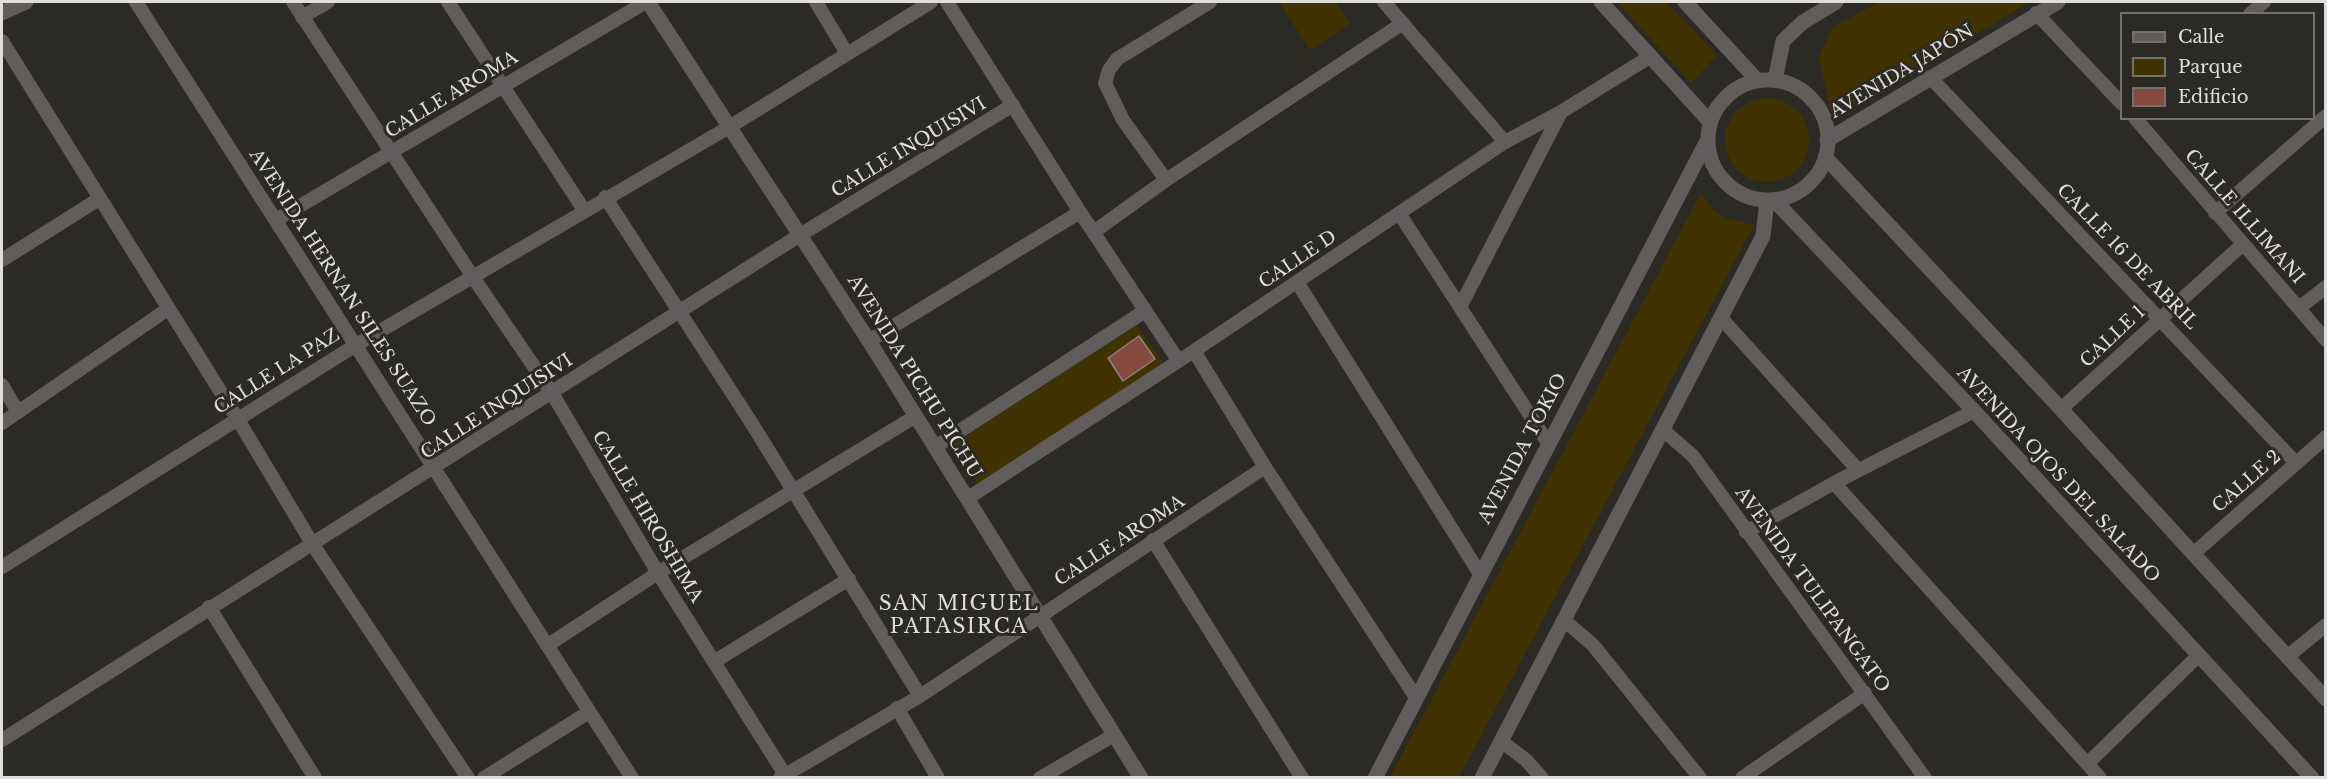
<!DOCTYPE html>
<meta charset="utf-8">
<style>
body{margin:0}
#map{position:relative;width:2327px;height:779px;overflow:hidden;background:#2c2a25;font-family:"Libre Baskerville",serif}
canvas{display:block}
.frame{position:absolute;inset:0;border:3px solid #dfdedb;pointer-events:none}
.legend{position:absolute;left:2120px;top:12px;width:195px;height:108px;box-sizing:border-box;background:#2c2a25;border:2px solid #74726e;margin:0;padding:8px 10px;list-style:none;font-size:18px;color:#dfdedb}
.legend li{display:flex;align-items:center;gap:12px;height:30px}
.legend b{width:30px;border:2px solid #74726e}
</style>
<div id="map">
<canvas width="2327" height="779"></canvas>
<div class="frame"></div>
<ul class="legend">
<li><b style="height:8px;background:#605d5c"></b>Calle</li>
<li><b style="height:16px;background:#413201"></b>Parque</li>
<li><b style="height:16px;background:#854940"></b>Edificio</li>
</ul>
</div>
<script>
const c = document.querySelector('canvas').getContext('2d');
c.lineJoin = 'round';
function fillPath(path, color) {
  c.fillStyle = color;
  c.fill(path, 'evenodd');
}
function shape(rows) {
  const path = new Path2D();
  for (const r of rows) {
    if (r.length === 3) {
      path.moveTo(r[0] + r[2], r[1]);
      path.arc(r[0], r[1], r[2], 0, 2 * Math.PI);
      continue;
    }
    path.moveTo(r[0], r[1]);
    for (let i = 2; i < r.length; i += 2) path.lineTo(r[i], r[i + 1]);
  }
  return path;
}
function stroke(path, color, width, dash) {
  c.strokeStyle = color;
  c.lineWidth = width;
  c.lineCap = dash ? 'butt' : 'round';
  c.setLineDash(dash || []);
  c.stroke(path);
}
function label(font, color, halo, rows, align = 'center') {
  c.font = font + ' "Libre Baskerville",serif';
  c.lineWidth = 6;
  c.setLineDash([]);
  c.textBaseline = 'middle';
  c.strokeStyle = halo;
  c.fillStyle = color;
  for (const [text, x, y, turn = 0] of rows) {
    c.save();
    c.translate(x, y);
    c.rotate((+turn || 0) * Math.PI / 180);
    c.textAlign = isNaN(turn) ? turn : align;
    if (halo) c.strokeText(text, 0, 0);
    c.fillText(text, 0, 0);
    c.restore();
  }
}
const green = shape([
 [1279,2,1336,2,1350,23,1310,50],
 [1617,2,1666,2,1717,55,1691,83],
 [1879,2,2030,2,1832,120,1819,56,1833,27],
 [1767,140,42],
 [1701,193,1713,209,1726,218,1754,225,1459,777,1390,777],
 [1137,325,1163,363,978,485,951,446]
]);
const building = shape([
 [1139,336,1155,359,1123,381,1108,358,1139,336]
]);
const minor = shape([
 [136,2,632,778],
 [293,2,473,277,552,393,658,573,787,778],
 [448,2,584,210],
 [816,2,846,52],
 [947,2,1080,212,1178,360],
 [1384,2,1505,142],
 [2036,13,2122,104],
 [2250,14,2264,2],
 [302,17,328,2],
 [2,41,237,418,313,545,468,778],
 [1930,77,2296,463],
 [2135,118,2326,340],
 [1166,180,1123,120,1105,83,1109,70,1117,59,1210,2],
 [605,197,749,419,920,696],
 [1399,213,1548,443],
 [2215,213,2326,116],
 [276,220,646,2],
 [1095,231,1166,180,1403,23],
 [2,260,99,199],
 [1297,282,1480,574],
 [1460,307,1561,112],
 [2299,308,2326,287],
 [1722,319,1858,470],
 [869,341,1080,212],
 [1194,351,1265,467,1415,696],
 [2,385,18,412],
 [2061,409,2243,244],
 [2,423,168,309],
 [1663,430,1693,456,1925,778],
 [935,447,1145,311],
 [1834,483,2100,778],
 [968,498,1194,351,1505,142,1561,112,1651,56],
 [1746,532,1834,483,1974,411],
 [1153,540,1302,778],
 [2193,554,2326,437],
 [2,567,356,345,731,126,931,2],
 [209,607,315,778],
 [1564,620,1593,645,1700,778],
 [548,645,658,573,916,416],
 [2287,657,2326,625],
 [715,661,849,579],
 [897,708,938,778],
 [2,740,800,235,1013,105],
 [1501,741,1526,760,1542,778],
 [2088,763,2198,656],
 [484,778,589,712],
 [780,778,920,696,1265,467],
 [1040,778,1114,735],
 [1742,778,1865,693]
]);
const tertiary = shape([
 [648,2,869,341,1141,778],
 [1601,2,1710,122],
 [1685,2,1758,81],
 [2,13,26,2],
 [1775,80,1783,41,1803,22,1836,2],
 [1768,140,60],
 [1827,140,2058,2],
 [1825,157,2061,409,2326,699],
 [1774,200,1974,411,2312,778],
 [1375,778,1708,139],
 [1482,778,1763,236,1767,200]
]);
const streetNames = [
 ["AVENIDA JAPÓN",1902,72,-31],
 ["CALLE AROMA",452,95,-31],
 ["CALLE INQUISIVI",909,148,-31],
 ["CALLE ILLIMANI",2244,217,49],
 ["CALLE 16 DE ABRIL",2127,257,46],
 ["CALLE D",1298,260,-34],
 ["AVENIDA HERNAN SILES SUAZO",342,288,57],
 ["CALLE 1",2113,337,-43],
 ["CALLE LA PAZ",277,372,-32],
 ["AVENIDA PICHU PICHU",914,377,58],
 ["CALLE INQUISIVI",497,407,-33],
 ["AVENIDA TOKIO",1523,449,-62],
 ["AVENIDA OJOS DEL SALADO",2058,475,47],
 ["CALLE 2",2247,482,-41],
 ["CALLE HIROSHIMA",647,517,59],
 ["CALLE AROMA",1120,541,-33],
 ["AVENIDA TULIPANGATO",1812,590,54]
];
const neighbourhoodNames = [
 ["SAN MIGUEL",959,604],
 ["PATASIRCA",959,627]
];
fillPath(green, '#413201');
fillPath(building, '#854940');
stroke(building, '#8b8382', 1.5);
stroke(minor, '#605d5c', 14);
stroke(tertiary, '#605d5c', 15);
label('18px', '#dfdedb', '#2c2a25', streetNames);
c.letterSpacing = '1.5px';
label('20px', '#dfdedb', '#2c2a25', neighbourhoodNames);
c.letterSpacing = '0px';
</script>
